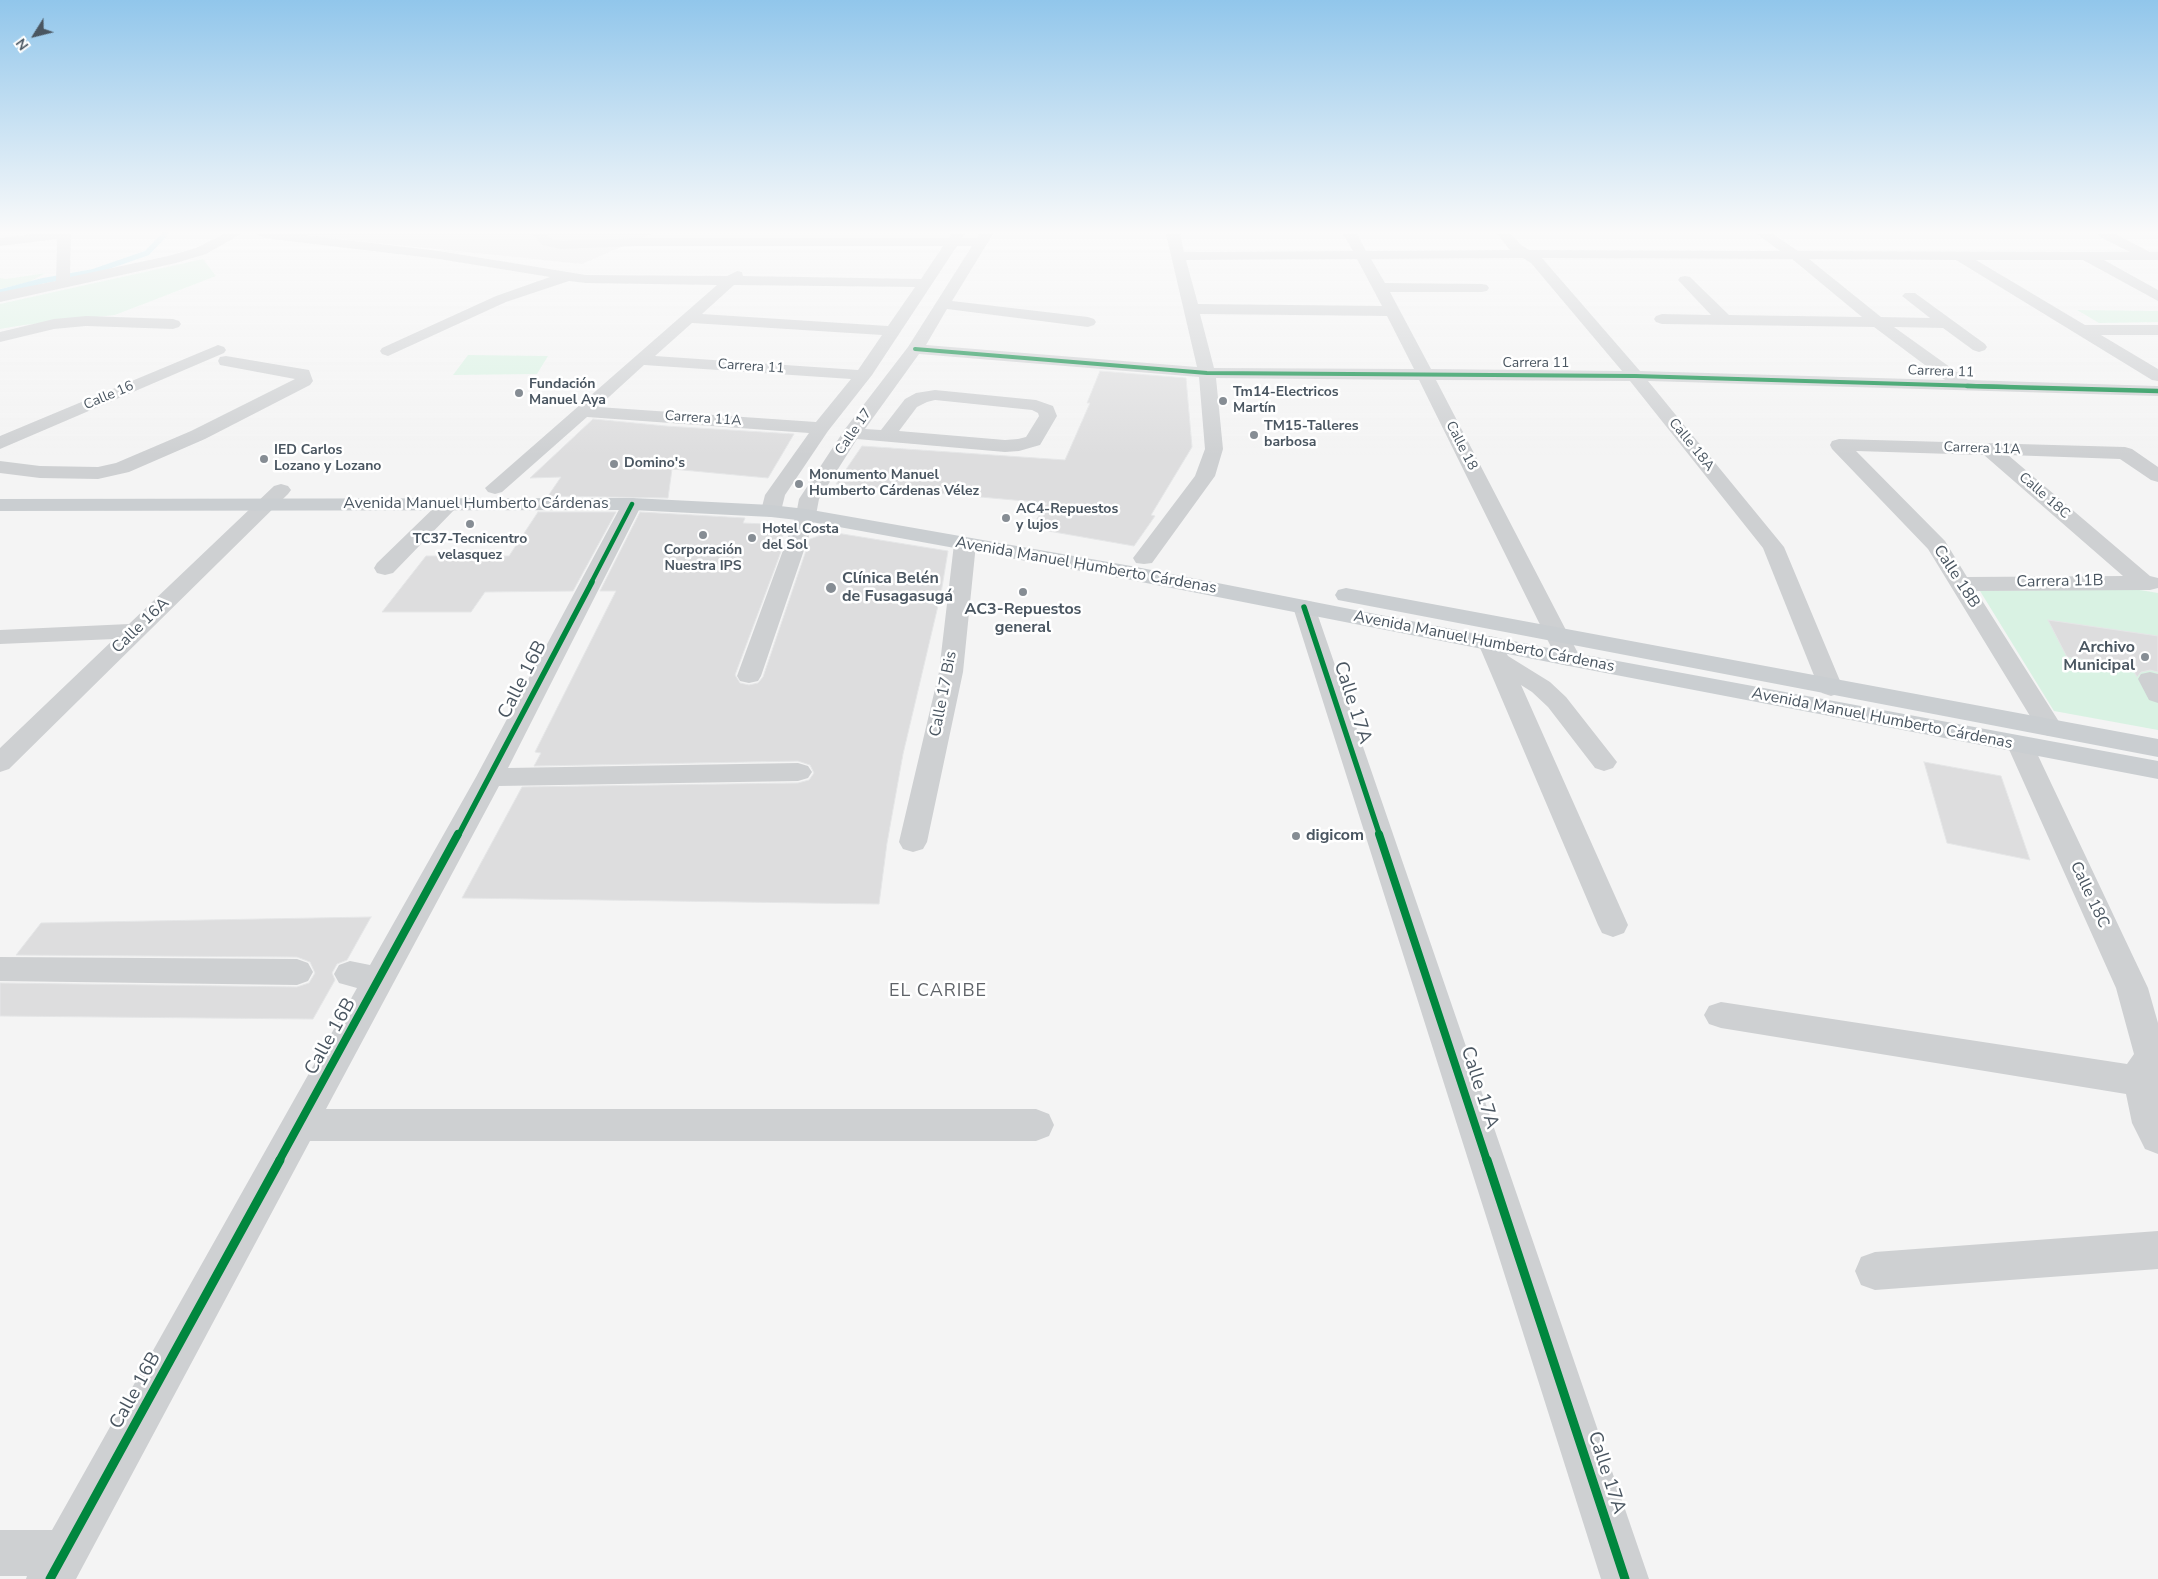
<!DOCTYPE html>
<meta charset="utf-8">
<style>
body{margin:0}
#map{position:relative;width:2158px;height:1579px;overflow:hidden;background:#f4f4f4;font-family:"Nunito Sans",sans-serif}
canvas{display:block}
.north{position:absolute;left:10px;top:10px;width:50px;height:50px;-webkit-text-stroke:4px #fff;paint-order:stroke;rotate:234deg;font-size:14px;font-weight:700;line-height:20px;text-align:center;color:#4a5661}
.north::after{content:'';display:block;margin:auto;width:18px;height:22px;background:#4a5661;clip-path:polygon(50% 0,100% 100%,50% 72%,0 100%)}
</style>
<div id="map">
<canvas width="2158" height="1579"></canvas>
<div class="north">N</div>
</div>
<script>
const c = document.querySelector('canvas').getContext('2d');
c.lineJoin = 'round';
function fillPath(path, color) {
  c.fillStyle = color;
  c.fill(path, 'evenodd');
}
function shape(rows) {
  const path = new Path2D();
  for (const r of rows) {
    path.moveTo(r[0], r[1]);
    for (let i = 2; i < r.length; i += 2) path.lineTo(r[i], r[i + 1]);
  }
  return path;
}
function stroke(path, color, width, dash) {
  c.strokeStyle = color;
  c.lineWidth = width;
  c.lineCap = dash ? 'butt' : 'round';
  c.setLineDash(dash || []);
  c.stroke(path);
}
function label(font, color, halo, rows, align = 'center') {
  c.font = font + ' "Nunito Sans",sans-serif';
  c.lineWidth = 5;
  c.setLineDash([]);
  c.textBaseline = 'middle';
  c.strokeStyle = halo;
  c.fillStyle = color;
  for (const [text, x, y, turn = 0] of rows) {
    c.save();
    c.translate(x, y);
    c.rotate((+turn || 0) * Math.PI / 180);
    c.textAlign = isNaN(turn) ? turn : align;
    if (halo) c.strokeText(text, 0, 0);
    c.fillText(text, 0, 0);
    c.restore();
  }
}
const education = shape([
 [289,234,651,234,582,264]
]);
const green = shape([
 [203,259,216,276,115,315,24,325,0,329,0,304],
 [46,273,29,282,0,289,0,278,6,279],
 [2077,310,2158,311,2158,322,2099,323],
 [468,355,548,356,537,374,453,375],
 [2134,589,2158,593,2158,730,2054,711,1980,591]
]);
const stream = shape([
 [0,292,42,281,92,272,147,253,165,234]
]);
const building = shape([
 [1100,371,1186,378,1192,447,1151,515,1155,516,1134,546,1031,528,1047,503,836,484,862,446,1065,460,1090,403,1087,403,1100,371],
 [593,419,666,426,794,434,768,478,672,469,668,498,548,496,561,477,530,478,593,419],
 [538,512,616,512,573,591,485,592,471,612,382,612,426,556,509,556,538,512],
 [640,512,745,518,743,523,787,525,777,550,782,549,735,675,740,683,749,685,758,683,763,677,810,539,830,532,948,551,941,593,903,754,887,843,879,904,462,898,522,787,798,783,809,780,814,773,810,765,798,761,534,766,541,753,535,752,616,591,600,591,640,512],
 [2048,620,2158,636,2158,672,2150,670,2141,672,2137,677,2131,666,2067,657,2048,620],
 [1924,762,2001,776,2030,860,1947,843,1924,762],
 [371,917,347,960,337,964,332,973,335,980,313,1019,0,1016,0,983,297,987,309,983,315,973,310,962,297,957,16,955,41,923,371,917]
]);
const minor = shape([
 [33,234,71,234,70,277,168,256,196,248,224,234,241,234,206,254,176,263,0,302,0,292,56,281,57,239,0,246,0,238,33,234],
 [257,234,295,234,439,251,586,275,727,276,737,271,742,272,743,276,921,279,943,246,634,246,561,249,542,245,533,235,546,234,552,239,561,241,634,238,949,238,951,234,965,234,962,238,977,238,979,234,993,234,952,301,1088,317,1094,319,1096,322,1094,325,1088,327,947,309,926,345,1197,367,1166,234,1180,234,1184,252,1353,251,1343,234,1357,234,1366,251,1510,250,1497,234,1511,234,1521,245,1529,250,1780,251,1757,234,1773,234,1798,251,2130,252,2100,237,2098,234,2115,234,2150,252,2158,252,2158,260,2104,260,2158,290,2158,301,2083,260,1976,260,2085,325,2158,325,2158,335,2101,335,2158,369,2158,381,2152,380,1956,260,1809,259,1881,317,1930,318,1902,296,1905,293,1915,293,1985,344,1987,347,1985,350,1979,352,1973,350,1943,328,1894,327,1968,380,2158,386,2158,396,1648,381,1784,547,1843,688,1840,693,1831,696,1822,693,1819,688,1763,548,1630,381,1436,380,1581,659,1578,664,1569,666,1560,664,1557,659,1419,380,1216,378,1223,449,1215,476,1152,563,1144,564,1136,563,1133,558,1195,476,1205,449,1199,377,919,354,865,429,881,430,905,399,916,393,935,390,1036,400,1053,406,1057,416,1040,445,1019,451,1005,452,857,439,819,499,816,515,761,676,758,681,749,683,740,681,737,676,796,515,799,499,845,429,908,347,972,246,957,246,872,375,828,431,785,495,781,511,778,515,771,517,764,515,761,511,765,495,809,433,587,417,502,492,495,494,488,492,485,488,717,285,586,283,569,281,506,302,388,356,382,354,380,351,382,348,496,296,550,277,439,259,264,238,257,234],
 [1523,258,1531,263,1622,371,1431,369,1390,292,1482,292,1487,291,1489,288,1487,285,1482,284,1385,283,1371,259,1523,258],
 [1542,258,1792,259,1862,317,1729,315,1690,277,1685,276,1680,277,1678,280,1711,315,1662,314,1656,316,1654,319,1656,322,1662,324,1874,327,1945,380,1640,371,1542,258],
 [1357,259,1382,306,1198,304,1186,260,1357,259],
 [734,285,915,287,888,326,702,314,734,285],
 [1200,314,1387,316,1414,369,1214,368,1200,314],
 [692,323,882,335,858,370,655,356,692,323],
 [644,365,851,379,816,422,598,407,644,365],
 [935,400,1032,410,1038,413,1039,416,1026,437,1018,439,1005,440,899,431,917,407,927,402,935,400],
 [86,316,173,319,179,321,181,324,179,327,173,329,86,326,54,329,0,342,0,332,54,319,86,316],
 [218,345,224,347,226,350,224,353,0,449,0,436,218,345],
 [226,356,309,370,313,381,310,385,205,439,129,472,98,479,40,478,0,473,0,461,40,466,98,467,116,463,191,431,295,379,220,365,218,361,220,357,226,356],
 [1839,439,2125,447,2132,449,2158,467,2158,482,2151,480,2120,459,2008,455,2150,576,2158,578,2158,588,2150,590,1976,591,2063,728,2059,734,2050,736,2041,734,1928,549,1832,449,1830,445,1832,441,1839,439],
 [1856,451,1984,455,2123,576,1967,577,1945,541,1856,451],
 [281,484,288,486,291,490,288,494,9,769,0,772,0,748,114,639,0,644,0,630,129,624,274,486,281,484],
 [449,498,456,500,459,504,456,508,393,573,385,575,377,573,374,568,377,563,442,500,449,498],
 [632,498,639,500,642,504,508,768,798,763,808,766,812,772,808,778,798,781,499,786,326,1109,1036,1109,1049,1114,1054,1125,1049,1136,1036,1141,310,1141,76,1579,26,1579,27,1576,0,1576,0,1530,52,1530,357,988,339,983,334,974,339,965,350,961,370,965,476,777,622,504,625,500,632,498],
 [965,538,973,539,976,544,963,672,927,842,923,849,913,852,903,849,899,842,939,672,954,544,957,539,965,538],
 [1304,600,1312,602,1315,607,1649,1579,1601,1579,1293,607,1296,602,1304,600],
 [1490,636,1498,638,1508,656,1550,682,1566,697,1617,762,1613,768,1604,771,1595,768,1548,707,1532,692,1521,685,1628,925,1624,933,1613,937,1602,933,1598,925,1478,643,1482,638,1490,636],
 [2150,672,2158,674,2158,703,2149,700,2138,679,2141,674,2150,672],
 [2020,737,2029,739,2033,745,2148,988,2158,1023,2158,1154,2145,1149,2132,1123,2126,1094,1721,1028,1709,1024,1704,1015,1709,1006,1721,1002,2127,1064,2134,1054,2116,988,2007,745,2011,739,2020,737],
 [0,957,297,959,308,963,313,972,308,981,297,985,0,981,0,957],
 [2158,1231,2158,1269,1875,1290,1861,1285,1855,1271,1861,1257,1875,1252,2158,1231]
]);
const major = shape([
 [632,498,771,505,806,509,1131,566,1569,652,2158,761,2158,779,1569,666,1131,580,806,521,771,517,632,510,0,511,0,499,632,498],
 [1346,588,2158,739,2158,757,1338,600,1335,595,1338,590,1346,588]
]);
const cyclewayFar4 = shape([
 [915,349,1207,373,1635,376,2010,387]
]);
const cyclewayFar3 = shape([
 [1967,386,2158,391],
 [591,583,632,504]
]);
const cyclewayFar2 = shape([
 [1304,607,1380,836],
 [458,836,592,582]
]);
const cyclewayFar1 = shape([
 [1379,834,1487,1161],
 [279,1161,458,834]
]);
const cycleway = shape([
 [1487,1160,1625,1579],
 [50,1579,280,1160]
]);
const markers = [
 [519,393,5,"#868d94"],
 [1223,401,5,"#868d94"],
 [1254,435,5,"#868d94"],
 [264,459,5,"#868d94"],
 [614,464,5,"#868d94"],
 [799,484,5,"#868d94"],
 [1006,518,5,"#868d94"],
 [470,524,5,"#868d94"],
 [703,535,5,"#868d94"],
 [752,538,5,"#868d94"],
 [831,588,6,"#868d94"],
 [1023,592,5,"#868d94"],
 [2145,657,5,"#868d94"],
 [1296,836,5,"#868d94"]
];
const farStreetnames = [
 ["Carrera 11",1536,364],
 ["Carrera 11",751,367,4],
 ["Carrera 11",1941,372,2],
 ["Calle 16",109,396,-23],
 ["Carrera 11A",703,419,4],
 ["Calle 17",854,432,-55],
 ["Calle 18A",1691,445,51],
 ["Calle 18",1461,446,63],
 ["Carrera 11A",1982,449,2],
 ["Calle 18C",2044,496,41]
];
const farPoinames = [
 ["Fundación",529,385],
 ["Manuel Aya",529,401],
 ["Tm14-Electricos",1233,393],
 ["Martín",1233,409],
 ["TM15-Talleres",1264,427],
 ["barbosa",1264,443],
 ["IED Carlos",274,451],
 ["Lozano y Lozano",274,467],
 ["Domino's",624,464],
 ["Monumento Manuel",809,476],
 ["Humberto Cárdenas Vélez",809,492],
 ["AC4-Repuestos",1016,510],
 ["y lujos",1016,526],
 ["Hotel Costa",762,530],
 ["del Sol",762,546],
 ["TC37-Tecnicentro",470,540,"center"],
 ["velasquez",470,556,"center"],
 ["Corporación",703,551,"center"],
 ["Nuestra IPS",703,567,"center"]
];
const streetNames = [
 ["Avenida Manuel Humberto Cárdenas",476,504],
 ["Avenida Manuel Humberto Cárdenas",1086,566,10],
 ["Calle 18B",1956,577,57],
 ["Carrera 11B",2060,582,-1],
 ["Calle 16A",141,626,-44],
 ["Avenida Manuel Humberto Cárdenas",1484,642,11],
 ["Calle 17 Bis",944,694,-79],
 ["Avenida Manuel Humberto Cárdenas",1882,719,11],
 ["Calle 18C",2089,895,65]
];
const poiNames = [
 ["Clínica Belén",842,579],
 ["de Fusagasugá",842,597],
 ["AC3-Repuestos",1023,610,"center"],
 ["general",1023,628,"center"],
 ["Archivo",2135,648,"right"],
 ["Municipal",2135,666,"right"],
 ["digicom",1306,836]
];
const neighbourhoodNames = [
 ["EL CARIBE",938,992]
];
const nearStreetnames = [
 ["Calle 16B",523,680,-63],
 ["Calle 17A",1352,703,72],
 ["Calle 16B",331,1037,-61],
 ["Calle 17A",1479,1088,72],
 ["Calle 16B",136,1391,-61],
 ["Calle 17A",1606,1473,72]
];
fillPath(education, '#e6e5e6');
fillPath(green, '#d9f2e3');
stroke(stream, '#aee2f0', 5.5);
fillPath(building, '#ddddde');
stroke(building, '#e5e6e7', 1);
fillPath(minor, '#ced0d2');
fillPath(major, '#caced1');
stroke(cyclewayFar4, '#00873e', 4);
stroke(cyclewayFar3, '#00873e', 4.5);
stroke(cyclewayFar2, '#00873e', 5.5);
stroke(cyclewayFar1, '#00873e', 8);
stroke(cycleway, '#00873e', 9);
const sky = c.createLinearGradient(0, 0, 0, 455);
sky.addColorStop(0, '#91c6eb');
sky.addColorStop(0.51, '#fafafa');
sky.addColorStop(1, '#fafafa00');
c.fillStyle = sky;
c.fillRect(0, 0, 2158, 455);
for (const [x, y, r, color] of markers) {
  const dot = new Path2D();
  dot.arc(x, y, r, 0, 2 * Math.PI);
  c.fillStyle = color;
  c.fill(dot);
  stroke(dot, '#fff', 2);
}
label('14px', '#4a5661', '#fff', farStreetnames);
label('bold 14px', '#4a5661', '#fff', farPoinames, 'left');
label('16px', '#4a5661', '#fff', streetNames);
label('bold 16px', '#4a5661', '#fff', poiNames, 'left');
c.letterSpacing = '1px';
label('18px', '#5f6368', '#fff', neighbourhoodNames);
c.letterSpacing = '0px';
label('19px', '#4a5661', '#fff', nearStreetnames);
</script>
